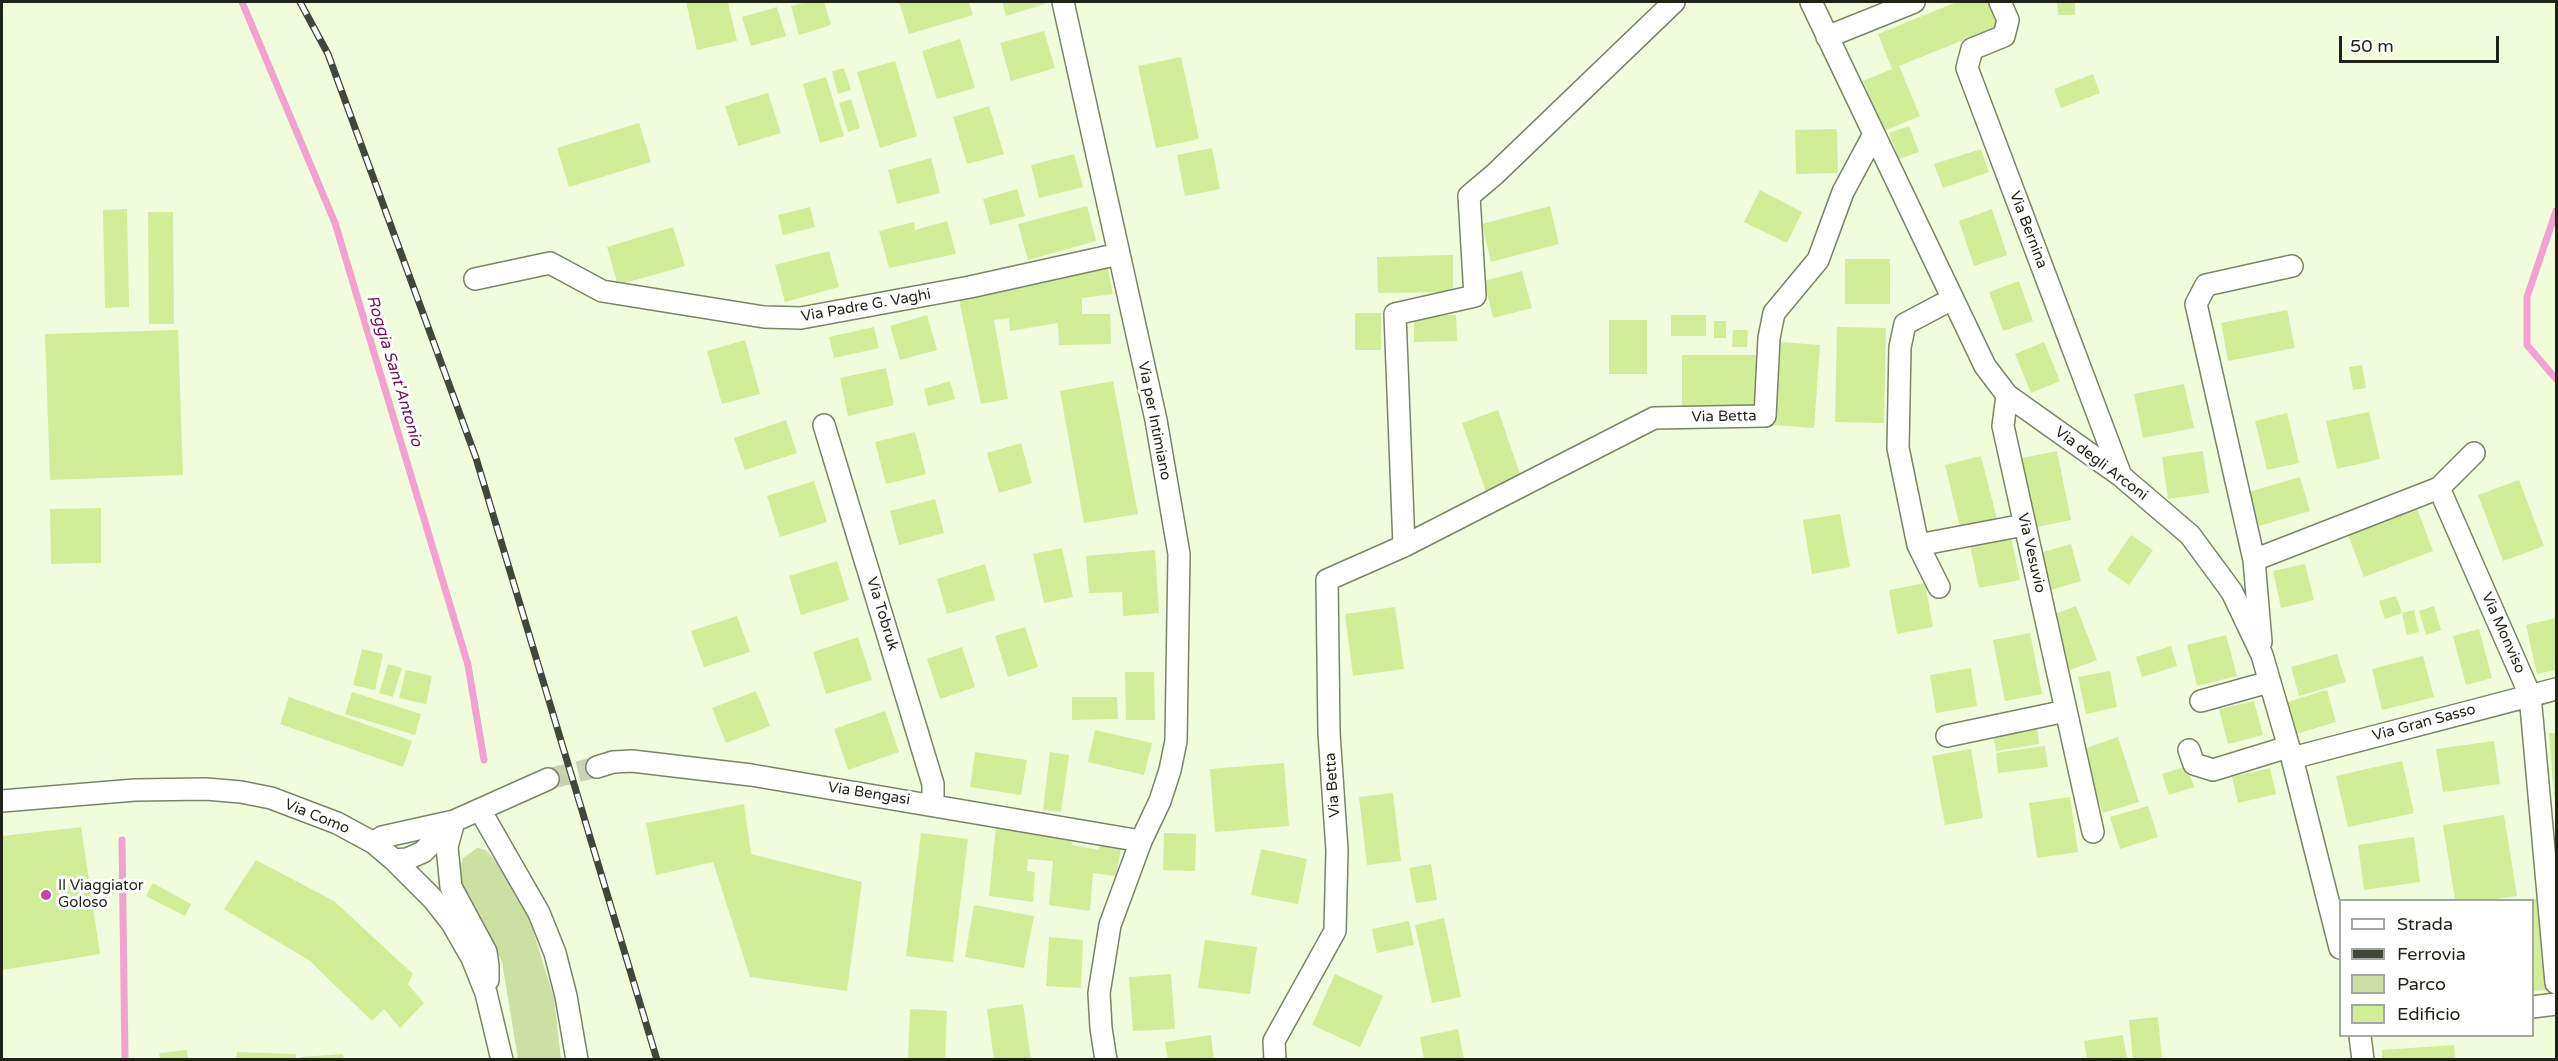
<!DOCTYPE html>
<style>
body{margin:0}
#map{position:relative;width:2558px;height:1061px;overflow:hidden;background:#f0fcdc;font-family:"Varela Round",sans-serif}
canvas{display:block}
.frame{position:absolute;inset:0;border:3px solid #1f2317;pointer-events:none}
.legend{position:absolute;left:2339px;top:899px;width:195px;height:138px;box-sizing:border-box;background:#fff;border:2px solid #a5a7a2;margin:0;padding:8px 10px;list-style:none;font-size:18px;color:#1f2317}
.legend li{display:flex;align-items:center;gap:12px;height:30px}
.legend b{width:30px;border:2px solid #a5a7a2}
.scale{position:absolute;left:2339px;top:36px;width:160px;height:27px;box-sizing:border-box;border:3px solid #1f2317;border-top:0;padding-left:8px;font-size:18px;line-height:21px;white-space:nowrap;color:#1f2317;-webkit-text-stroke:4px #fff;paint-order:stroke}
</style>
<div id="map">
<canvas width="2558" height="1061"></canvas>
<div class="frame"></div>
<ul class="legend">
<li><b style="height:8px;background:#fff"></b>Strada</li>
<li><b style="height:8px;background:#424838"></b>Ferrovia</li>
<li><b style="height:16px;background:#cbe0a2"></b>Parco</li>
<li><b style="height:16px;background:#d1ed98"></b>Edificio</li>
</ul>
<div class="scale">50 m</div>
</div>
<script>
const c = document.querySelector('canvas').getContext('2d');
c.lineJoin = 'round';
function fillPath(path, color) {
  c.fillStyle = color;
  c.fill(path, 'evenodd');
}
function shape(rows) {
  const path = new Path2D();
  for (const r of rows) {
    path.moveTo(r[0], r[1]);
    for (let i = 2; i < r.length; i += 2) path.lineTo(r[i], r[i + 1]);
  }
  return path;
}
function stroke(path, color, width, dash) {
  c.strokeStyle = color;
  c.lineWidth = width;
  c.lineCap = dash ? 'butt' : 'round';
  c.setLineDash(dash || []);
  c.stroke(path);
}
function label(font, color, halo, rows, align = 'center') {
  c.font = font + ' "Varela Round",sans-serif';
  c.lineWidth = 6;
  c.setLineDash([]);
  c.textBaseline = 'middle';
  c.strokeStyle = halo;
  c.fillStyle = color;
  for (const [text, x, y, turn = 0] of rows) {
    c.save();
    c.translate(x, y);
    c.rotate((+turn || 0) * Math.PI / 180);
    c.textAlign = isNaN(turn) ? turn : align;
    if (halo) c.strokeText(text, 0, 0);
    c.fillText(text, 0, 0);
    c.restore();
  }
}
const green = shape([
 [477,848,486,850,496,862,530,921,554,998,561,1059,518,1059,502,962,479,914,464,894,458,877,463,858]
]);
const stream = shape([
 [242,2,335,223,468,665,484,760],
 [2556,211,2527,297,2527,345,2556,379],
 [122,840,125,1060]
]);
const building = shape([
 [686,2,728,2,737,41,697,50],
 [807,2,824,2,831,25,799,35,791,6],
 [899,2,969,2,973,15,909,34],
 [1002,2,1045,2,1045,4,1006,16],
 [1957,2,1988,2,1998,26,1899,66,1920,116,1884,131,1863,81,1892,69,1878,34],
 [2057,2,2075,2,2075,15,2058,15],
 [777,7,786,36,751,46,742,17],
 [1044,31,1055,68,1011,81,1000,43],
 [960,39,975,88,937,99,922,51],
 [1181,57,1199,139,1156,148,1138,66],
 [895,61,917,136,880,148,857,72],
 [844,68,851,90,838,94,832,71],
 [2093,74,2100,93,2061,108,2054,89],
 [826,77,844,136,820,143,803,84],
 [768,93,781,133,738,146,725,106],
 [851,99,860,128,848,132,839,103],
 [989,106,1004,154,967,164,953,117],
 [639,123,651,162,569,187,557,148],
 [1909,126,1919,152,1899,159,1889,133],
 [1837,129,1838,173,1796,174,1795,130],
 [1212,148,1220,189,1185,196,1177,155],
 [1981,149,1989,172,1943,188,1934,164],
 [1074,154,1083,187,1039,198,1031,165],
 [931,158,940,193,897,204,888,170],
 [1017,189,1025,216,990,225,983,199],
 [1760,190,1802,212,1787,243,1744,222],
 [1087,206,1096,241,1028,260,1018,224],
 [1550,206,1559,244,1491,262,1482,224],
 [810,207,815,227,783,235,778,215],
 [127,209,129,307,105,308,103,210],
 [1992,209,2007,255,1974,266,1959,221],
 [148,212,173,212,174,324,149,324],
 [947,221,956,254,889,268,879,231,914,222,915,230],
 [673,227,685,266,618,285,607,247],
 [829,251,839,287,785,302,775,265],
 [1453,255,1453,292,1378,293,1377,257],
 [1845,259,1890,259,1890,304,1845,304],
 [1106,261,1113,294,1082,298,1082,314,1110,314,1111,344,1059,345,1058,323,1010,331,1009,318,994,320,1008,399,981,404,959,300],
 [1522,271,1532,308,1493,318,1484,281],
 [2019,281,2033,321,2003,331,1989,292],
 [2287,310,2295,348,2228,361,2221,323],
 [1355,313,1381,313,1381,350,1355,350],
 [927,315,937,350,900,360,890,326],
 [1456,315,1457,341,1414,342,1414,316],
 [1671,315,1706,315,1706,336,1671,336],
 [1609,320,1647,320,1647,374,1609,374],
 [1714,321,1726,321,1726,338,1714,338],
 [874,327,879,348,834,358,829,337],
 [1837,327,1886,328,1884,423,1835,422],
 [178,330,183,475,50,480,45,334],
 [1733,330,1748,330,1747,347,1732,347],
 [745,340,760,394,722,404,707,351],
 [1779,342,1820,345,1814,428,1773,425],
 [2044,342,2060,381,2031,393,2015,354],
 [1682,355,1758,355,1758,408,1682,408],
 [2362,365,2366,388,2353,390,2349,367],
 [886,368,894,405,848,416,840,378],
 [950,381,955,399,928,406,924,389],
 [1113,381,1138,514,1084,523,1060,391],
 [2184,384,2194,428,2143,438,2134,394],
 [1498,410,1523,483,1487,495,1462,423],
 [2369,412,2380,459,2337,469,2326,421],
 [2287,413,2299,463,2267,470,2255,421],
 [786,420,797,453,745,470,734,438],
 [915,432,926,474,886,484,875,442],
 [1021,443,1032,483,999,493,987,453],
 [2057,451,2071,520,2032,528,2018,459],
 [2203,451,2209,493,2168,499,2162,457],
 [1981,456,1998,523,1961,531,1945,465],
 [2300,477,2310,511,2259,526,2249,492],
 [2519,480,2544,546,2503,561,2478,495],
 [814,481,827,522,780,537,767,496],
 [935,499,944,533,899,545,890,511],
 [2416,506,2433,551,2364,577,2347,532],
 [101,508,101,563,51,564,50,509],
 [1840,514,1850,567,1812,574,1803,520],
 [2131,535,2153,550,2129,585,2107,570],
 [2011,537,2020,580,1979,588,1970,545],
 [2071,544,2081,581,2044,592,2033,555],
 [1062,548,1073,597,1044,603,1033,554],
 [1155,550,1159,613,1123,616,1122,592,1089,593,1086,556],
 [837,561,849,600,801,615,789,576],
 [985,564,995,600,947,614,937,579],
 [2305,564,2314,600,2281,608,2273,571],
 [1925,583,1933,627,1897,634,1889,590],
 [2396,596,2402,613,2385,619,2379,601],
 [2076,606,2097,660,2070,670,2050,616],
 [2434,606,2441,630,2426,635,2419,611],
 [1395,607,1404,669,1353,676,1345,614],
 [2414,610,2419,632,2407,635,2402,613],
 [737,616,750,652,704,667,691,631],
 [2556,618,2556,670,2537,674,2526,625],
 [1025,627,1038,667,1008,677,995,636],
 [2479,629,2492,678,2466,685,2453,636],
 [2030,633,2042,694,2005,701,1993,640],
 [2226,635,2237,676,2197,686,2187,645],
 [858,637,872,680,826,694,813,652],
 [2171,646,2177,666,2142,677,2136,657],
 [962,647,975,687,940,699,927,659],
 [362,649,383,654,375,690,353,685],
 [2337,654,2346,682,2299,696,2291,667],
 [2423,656,2434,697,2382,710,2372,669],
 [388,664,402,668,393,697,379,693],
 [1971,668,1977,706,1936,713,1930,675],
 [406,670,432,676,426,704,399,698],
 [2110,671,2117,707,2086,714,2078,677],
 [1125,672,1154,672,1155,720,1126,720],
 [2327,690,2336,722,2296,734,2287,702],
 [756,691,770,726,726,743,712,708],
 [352,692,421,714,415,735,345,714],
 [289,697,412,741,403,767,280,724],
 [1072,697,1117,697,1118,719,1072,720],
 [2254,701,2263,735,2228,744,2219,709],
 [885,711,899,752,848,770,834,729],
 [2037,727,2039,744,1996,751,1993,735],
 [1095,730,1152,743,1144,775,1088,762],
 [2549,733,2556,733,2556,797,2554,797],
 [2118,737,2139,802,2103,813,2081,750],
 [2494,741,2500,784,2443,792,2436,749],
 [2045,746,2048,767,1998,773,1996,753],
 [1971,749,1983,818,1945,825,1932,756],
 [975,752,1027,760,1021,795,970,787],
 [1050,752,1069,755,1061,812,1043,810],
 [2402,761,2414,813,2348,827,2336,776],
 [1284,763,1289,826,1215,832,1210,769],
 [2187,766,2194,787,2169,795,2162,774],
 [2270,768,2276,794,2238,803,2232,777],
 [1393,793,1401,861,1367,865,1359,797],
 [2070,797,2078,852,2037,858,2029,803],
 [744,804,751,854,862,882,847,991,750,977,713,862,656,875,646,823],
 [2148,806,2158,837,2120,849,2110,817],
 [2504,815,2517,896,2488,900,2455,900,2443,825],
 [996,826,1071,838,1072,845,1099,850,1100,841,1122,844,1116,876,1093,873,1090,911,1049,905,1053,861,1028,859,1027,871,1035,872,1033,902,989,896],
 [81,827,100,954,2,970,2,836],
 [921,833,968,839,953,962,906,956],
 [1164,833,1196,834,1195,871,1163,870],
 [2414,837,2420,882,2364,890,2358,845],
 [1261,849,1307,859,1298,904,1251,895],
 [256,860,334,901,413,974,408,984,424,1003,400,1028,384,1009,372,1021,310,961,224,909],
 [1431,864,1437,900,1416,903,1409,868],
 [153,883,191,904,185,916,146,896],
 [2532,899,2541,899,2547,990,2532,991],
 [974,905,1034,916,1024,968,965,957],
 [1444,918,1461,997,1432,1003,1415,925],
 [1409,921,1414,945,1377,953,1372,929],
 [1049,937,1083,940,1081,988,1046,986],
 [1205,940,1257,947,1250,994,1198,988],
 [1171,974,1175,1029,1133,1031,1129,977],
 [1335,974,1383,996,1360,1047,1312,1025],
 [1023,1004,1031,1060,994,1060,987,1009],
 [910,1009,947,1011,945,1060,908,1060],
 [2158,1017,2162,1060,2133,1060,2129,1020],
 [1458,1029,1464,1060,1424,1060,1420,1037],
 [1211,1035,1214,1060,1168,1060,1165,1042],
 [2123,1035,2127,1060,2087,1060,2084,1041],
 [2454,1045,2455,1060,2382,1060,2382,1050],
 [187,1050,188,1060,160,1060,159,1053],
 [237,1052,296,1054,296,1060,236,1060],
 [343,1054,344,1060,301,1060,301,1057]
]);
const minorTunnel = shape([
 [548,779,597,767]
]);
const minor = shape([
 [1063,2,1156,420,1179,554,1176,741,1170,770,1160,801,1141,841,1110,925,1099,993,1101,1028,1106,1060],
 [1811,2,1985,366,2007,395,2121,476,2190,535,2232,592,2262,655,2292,758,2340,948],
 [2000,2,2008,20,2004,36,1972,49,1967,68,2121,476],
 [1827,37,1914,2],
 [475,279,550,263,602,291,764,317,801,318,970,287,1119,254],
 [2007,395,2003,426,2093,832],
 [824,425,933,784,933,804],
 [2439,488,2474,453],
 [1918,545,2024,525],
 [1404,546,1395,314,1475,296,1469,196,1495,174,1674,2],
 [2254,560,2439,488,2530,695,2556,983],
 [1939,587,1918,545,1898,448,1900,347,1905,324,1952,299],
 [2261,642,2254,560,2196,304,2206,285,2292,266],
 [2201,701,2269,682],
 [1947,736,2066,711],
 [2189,750,2194,764,2213,770,2288,747],
 [2292,758,2556,689],
 [597,767,613,762,632,761,751,775,1141,841],
 [2,801,135,790,206,789,241,792,271,798,337,823,374,843,394,860,433,899,452,923,472,958,486,993,502,1060],
 [480,810,539,913,555,953,566,996,577,1060],
 [454,821,447,847,451,887,486,952,488,966,488,980],
 [374,843,382,837,454,821,548,779],
 [394,860,407,859,423,852,452,823],
 [2532,1007,2556,1004],
 [2360,1036,2363,1060],
 [1275,1060,1274,1041,1335,931,1337,850,1329,733,1327,580,1404,546,1654,418,1765,416,1769,338,1774,313,1818,260,1843,192,1873,136]
]);
const rail = shape([
 [300,2,328,54,476,458,657,1060]
]);
const markers = [
 [46,895,6,"#c44899"]
];
const streetNames = [
 ["Via Bernina",2028,230,69],
 ["Via Padre G. Vaghi",866,306,-10],
 ["Via Betta",1724,417,-1],
 ["Via per Intimiano",1154,421,79],
 ["Via degli Arconi",2101,464,37],
 ["Via Vesuvio",2031,553,77],
 ["Via Tobruk",882,614,73],
 ["Via Monviso",2503,633,66],
 ["Via Gran Sasso",2424,723,-15],
 ["Via Betta",1333,785,-94],
 ["Via Bengasi",869,794,9],
 ["Via Como",317,817,22]
];
const poiNames = [
 ["Il Viaggiator",58,886],
 ["Goloso",58,903]
];
const waterNames = [
 ["Roggia Sant'Antonio",394,371,73]
];
fillPath(green, '#cbe0a2');
stroke(stream, '#f2a1d0', 7);
fillPath(building, '#d1ed98');
stroke(minorTunnel, '#c6d1b5', 21, [21, 10]);
stroke(minor, '#7a8467', 24);
stroke(minor, '#fff', 21);
stroke(rail, '#424838', 7);
stroke(rail, '#fff', 4.5, [14]);
for (const [x, y, r, color] of markers) {
  const dot = new Path2D();
  dot.arc(x, y, r, 0, 2 * Math.PI);
  c.fillStyle = color;
  c.fill(dot);
  stroke(dot, '#fff', 2);
}
label('15px', '#1f2317', '#fff', streetNames);
label('15px', '#1f2317', '#fff', poiNames, 'left');
label('italic 16px', '#721455', '#fff', waterNames);
</script>
